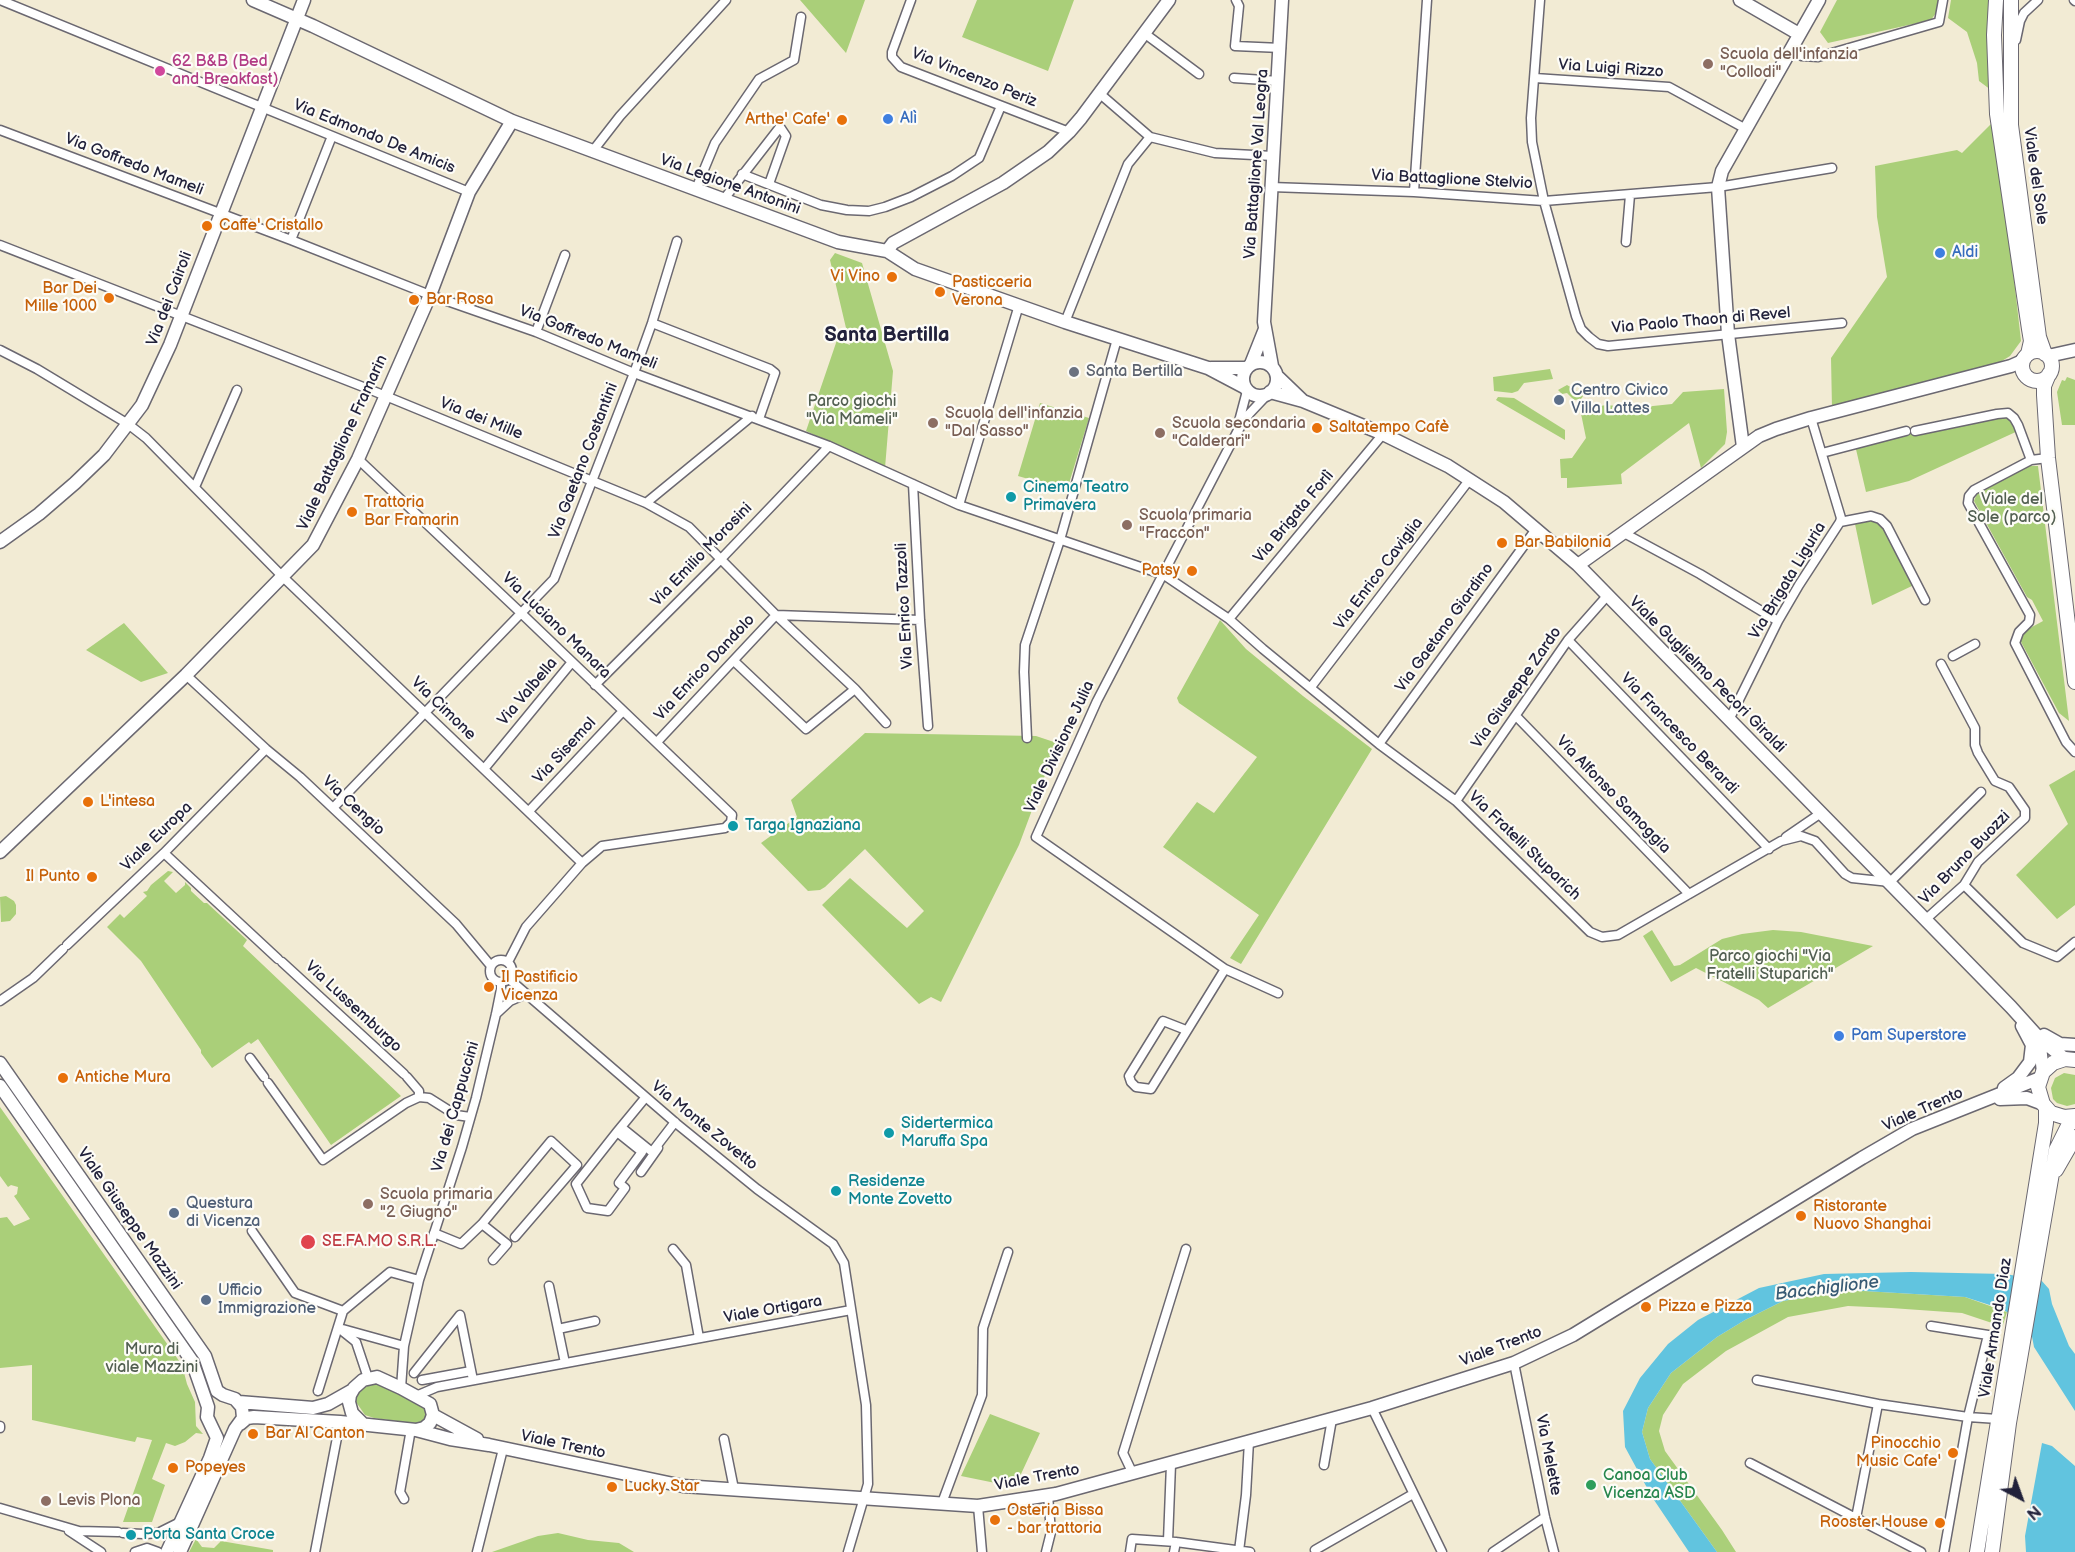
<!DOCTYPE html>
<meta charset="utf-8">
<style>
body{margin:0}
#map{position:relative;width:2075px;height:1552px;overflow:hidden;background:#f2ebd4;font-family:"Balsamiq Sans",sans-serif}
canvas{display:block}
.north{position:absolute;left:1991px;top:1468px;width:60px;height:60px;-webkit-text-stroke:4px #fdfcf7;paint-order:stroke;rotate:139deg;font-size:16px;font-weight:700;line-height:24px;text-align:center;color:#22223b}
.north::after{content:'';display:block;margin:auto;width:21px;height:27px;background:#22223b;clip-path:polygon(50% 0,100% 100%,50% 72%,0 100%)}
</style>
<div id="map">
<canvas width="2075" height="1552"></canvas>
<div class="north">N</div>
</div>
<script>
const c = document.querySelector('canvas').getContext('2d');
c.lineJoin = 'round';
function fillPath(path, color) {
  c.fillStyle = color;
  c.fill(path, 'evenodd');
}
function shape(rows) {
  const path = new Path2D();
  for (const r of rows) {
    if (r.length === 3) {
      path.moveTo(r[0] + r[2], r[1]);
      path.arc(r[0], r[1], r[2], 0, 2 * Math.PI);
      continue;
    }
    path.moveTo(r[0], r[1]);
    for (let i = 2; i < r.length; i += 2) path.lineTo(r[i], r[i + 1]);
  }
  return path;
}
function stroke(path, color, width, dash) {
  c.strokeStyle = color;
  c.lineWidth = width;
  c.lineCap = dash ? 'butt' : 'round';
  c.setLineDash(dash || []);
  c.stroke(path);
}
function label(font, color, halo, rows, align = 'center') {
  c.font = font + ' "Balsamiq Sans",sans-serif';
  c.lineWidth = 4.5;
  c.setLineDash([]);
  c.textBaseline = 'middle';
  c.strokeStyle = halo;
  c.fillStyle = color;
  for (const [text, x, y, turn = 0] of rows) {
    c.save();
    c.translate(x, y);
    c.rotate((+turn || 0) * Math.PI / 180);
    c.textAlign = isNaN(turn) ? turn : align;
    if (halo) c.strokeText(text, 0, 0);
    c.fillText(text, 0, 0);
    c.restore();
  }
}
const green = shape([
 [800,0,865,0,846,53],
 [977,0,1074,0,1048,71,962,37],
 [1837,0,1939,0,1938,10,1931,20,1828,43,1820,32],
 [1951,0,1991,0,1991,90,1979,81,1977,63,1967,32,1948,18],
 [1996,119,2021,341,2010,356,1997,364,1832,408,1831,358,1887,277,1877,217,1875,166,1957,150,1962,153],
 [835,253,862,263,893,371,885,468,806,431,837,340,850,345,830,260],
 [1550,369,1553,379,1524,383,1518,391,1512,393,1494,391,1493,377],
 [2067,377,2075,380,2075,425,2062,425,2057,392,2062,380,2065,381],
 [1567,385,1582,394,1583,396,1581,399,1574,400,1567,393,1562,394,1558,390],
 [1724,389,1727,432,1725,444,1701,468,1689,423,1621,474,1622,484,1567,488,1567,478,1561,478,1560,459,1572,458,1586,438,1579,404,1590,400,1592,407,1607,405,1634,408,1672,404,1683,392],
 [1498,397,1514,398,1565,430,1565,440,1496,400],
 [1040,403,1089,418,1067,490,1018,476],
 [1996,410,2007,411,2020,430,1909,481,1866,492,1855,445],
 [2030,466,2038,466,2069,721,2059,713,2020,640,2021,633,2043,621,2032,600,2027,597,1974,501,1978,491],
 [1871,521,1880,522,1886,528,1914,585,1872,605,1855,524],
 [1220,620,1246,649,1303,696,1372,749,1241,964,1230,958,1259,915,1163,847,1197,802,1214,813,1257,757,1179,703,1177,698],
 [124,623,168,673,141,682,86,650],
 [865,733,1036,736,1057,743,1019,845,941,1002,931,997,919,1004,822,905,850,878,907,928,924,911,865,849,825,887,820,890,808,891,761,843,797,817,791,800],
 [2075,770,2075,905,2057,919,2016,875,2068,824,2049,785],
 [168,871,173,872,164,881,176,893,185,885,185,882,191,888,191,891,204,903,207,903,247,940,243,946,401,1096,331,1145,258,1039,251,1044,249,1042,212,1068,201,1053,201,1050,141,961,107,927,120,914,124,918,147,896,143,892,147,891,151,885],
 [6,896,14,901,16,905,16,914,10,921,1,922,0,897],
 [1652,930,1674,966,1680,965,1722,939,1742,934,1773,930,1801,932,1873,946,1768,1008,1759,1000,1696,968,1671,982,1643,936],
 [2064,1073,2075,1075,2075,1104,2067,1106,2057,1103,2053,1099,2051,1088,2055,1078],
 [0,1107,182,1365,187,1384,195,1402,196,1426,203,1434,196,1433,185,1442,175,1446,166,1443,152,1479,165,1485,152,1522,123,1522,152,1440,137,1437,135,1442,32,1420,32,1365,0,1368,0,1218,7,1217,14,1226,30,1219,14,1196,17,1194,18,1187,11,1185,8,1187,0,1176],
 [1847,1290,1965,1297,2007,1312,2002,1328,1995,1324,1962,1313,1891,1308,1848,1306,1788,1317,1726,1351,1683,1384,1663,1415,1659,1431,1665,1451,1722,1530,1736,1552,1717,1552,1650,1459,1642,1432,1648,1408,1671,1373,1717,1337,1745,1320,1783,1301],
 [381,1384,399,1392,427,1409,426,1421,418,1424,374,1418,365,1415,354,1399,358,1391,369,1385],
 [990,1414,1040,1433,1015,1487,961,1476],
 [558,1533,588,1540,619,1543,634,1552,492,1552,538,1536],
 [196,1539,202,1547,214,1548,221,1541,273,1550,273,1552,189,1552]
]);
const water = shape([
 [1911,1272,2005,1274,2041,1280,2049,1289,2052,1304,2069,1346,2075,1354,2075,1411,2034,1347,2030,1326,2002,1309,1965,1297,1847,1290,1783,1301,1745,1320,1717,1337,1671,1373,1648,1408,1642,1432,1650,1459,1717,1552,1689,1552,1652,1497,1625,1447,1623,1411,1640,1378,1668,1344,1698,1320,1759,1288,1824,1274],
 [2042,1443,2052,1446,2075,1466,2075,1552,2026,1552,2025,1536]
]);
const street = shape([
 [0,0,469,192],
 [911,0,892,52,892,57,901,67,1069,132],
 [1236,0,1239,6,1235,46,1281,48],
 [1540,0,1531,118,1532,142,1544,201,1576,316,1581,329,1589,337,1598,344,1608,346,1842,323],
 [2074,0,2075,1],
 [1144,33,1199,74],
 [2016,40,2020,21,2024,13,2038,0],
 [1789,51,1802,56,1818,57,1939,22,1943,0],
 [1234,78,1279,81],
 [1535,78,1669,87,1746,129],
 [1099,93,1150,137,1215,153,1273,156],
 [0,130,291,240,430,295,536,332,634,373,829,446,959,505,1164,575,1229,619,1263,649,1379,744,1456,801,1590,932,1602,937,1618,935,1781,841,1801,836,1815,841,1845,874,1852,878,1890,882,1981,792],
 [592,152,620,116,726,0],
 [742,174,821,205,847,210,869,211,885,207,911,197,952,176,979,158,1001,106],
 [1271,187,1414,192,1544,201,1718,187,1832,168],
 [696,189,715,143,759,79,794,60,801,17],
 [1414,192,1427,0],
 [724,199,780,127,786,136,769,184],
 [291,240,332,136],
 [1626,242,1630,195],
 [0,245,371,390,646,503,689,527,776,615,855,689,886,723],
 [1065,322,1128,164,1150,137],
 [652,323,770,369,775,373,759,419],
 [536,332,565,255],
 [0,350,37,369,128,424,146,438,283,577,582,863],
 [1238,425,1247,391],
 [1915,431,1997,414,2008,413,2014,418,2018,425,2031,460],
 [1822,453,1906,431],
 [2048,458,2031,460,1974,490,1969,496,1968,503,2030,615,2029,622,2019,632,2015,643,2066,742,2075,752],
 [358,459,521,613,732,815,731,822,725,828,602,846,582,863,526,927,508,962],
 [913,484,920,620,928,726],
 [195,487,237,390],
 [646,503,752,416],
 [959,505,1019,305],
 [1840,522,1871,516,1880,519,1887,526,1925,600],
 [1624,533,1700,574,1778,621],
 [776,615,920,620],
 [1229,619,1383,434],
 [1568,640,1769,849],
 [1953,656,1975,644],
 [734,661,806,729,855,689],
 [186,675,266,749,300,777,456,924,491,966],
 [595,685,721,559,829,446],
 [1311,687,1470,479],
 [1516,716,1689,894],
 [1729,720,1778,621,1799,585,1840,522,1841,518,1811,418],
 [1027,738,1024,672,1025,645,1060,540,1117,339],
 [657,742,776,615],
 [1379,744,1536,529],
 [484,769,572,662],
 [1456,801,1568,640,1607,596],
 [333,808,554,579,634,373,652,323,677,241],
 [529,811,623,711],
 [1786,837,1821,813],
 [164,853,278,959],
 [1964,885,2023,943,2057,957,2075,942],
 [1925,920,1964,885,1978,862,2025,818,2025,810,2009,787,1995,781,1978,753,1975,745,1975,728,1941,664],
 [67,945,164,853,266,749],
 [501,971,11],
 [282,962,404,1074],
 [1225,969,1278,993],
 [509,979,677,1124,757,1189,833,1244,844,1263,866,1405,868,1484,848,1552],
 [0,1001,33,978,63,949],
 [496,1014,510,1001,526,994],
 [1186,1030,1163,1021,1129,1076,1131,1082,1136,1087,1151,1089,1225,969,1036,837,1097,701,1237,432,1249,414,1267,395],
 [250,1058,264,1077],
 [407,1077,419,1091,419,1097],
 [268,1083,323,1160,406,1103,419,1097],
 [419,1097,429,1098,456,1115,470,1117],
 [621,1127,652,1152,675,1122],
 [617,1132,642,1152,619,1183,625,1188,608,1211,587,1208,576,1184,617,1132,645,1098],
 [641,1172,658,1148],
 [482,1224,551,1141,577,1165,515,1237],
 [252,1231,295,1293,343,1311],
 [434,1233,461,1244,482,1224,507,1244,493,1260],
 [673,1249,686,1265,699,1338],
 [549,1286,565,1363],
 [1931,1326,1988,1335,1968,1417,1998,1419],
 [339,1328,404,1346],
 [558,1329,595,1321],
 [341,1330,356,1342,368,1378],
 [1514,1363,1545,1517,1554,1552],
 [414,1373,460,1315,473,1380],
 [422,1380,471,1371],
 [1757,1380,1878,1404],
 [401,1388,404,1346,419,1280,462,1147,476,1098,496,1014,501,989,501,982],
 [318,1391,343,1311,390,1272,419,1280],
 [416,1396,437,1387,851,1310],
 [1372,1408,1442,1552],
 [0,1426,0,1428],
 [724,1439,734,1489],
 [1750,1463,1921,1552],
 [1324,1465,1332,1419],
 [1133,1474,1123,1453,1186,1249],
 [404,1499,400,1492,411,1429],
 [942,1503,982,1395,983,1328,1008,1252],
 [978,1506,982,1552],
 [0,1508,79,1531,118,1532],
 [1856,1518,1878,1404,1968,1417,1944,1552],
 [69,1531,101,1552],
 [123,1533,143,1534],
 [146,1534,158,1533,180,1522],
 [1168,1541,1171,1464],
 [1315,1550,1413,1494],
 [1239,1551,1246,1495,1249,1441],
 [135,1552,147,1548,158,1552],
 [315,1552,340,1422],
 [477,1552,503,1449],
 [1046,1552,1051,1532,1048,1495],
 [1130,1552,1132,1539,1176,1542,1250,1552],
 [1174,1552,1176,1542],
 [1493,1552,1545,1517]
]);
const secondary = shape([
 [253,0,313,26,512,121,838,242,887,251,915,269,1065,322,1208,368,1244,387],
 [1740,0,1799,34],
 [887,251,893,243,1003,183,1048,152,1069,132,1081,118,1169,0],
 [2048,356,2075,350],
 [1260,379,17],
 [1251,364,1265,329],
 [1272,366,1264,322,1282,0],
 [1211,368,1246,368],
 [1277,376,1302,400],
 [1270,392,1303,401,1383,434,1448,466,1504,502,1578,565,2011,1007,2039,1038,2065,1059],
 [1743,447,1728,334,1718,187,1722,171,1819,0],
 [0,542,39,514,75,483,104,455,142,405,170,345,304,0],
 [1578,565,1759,436,1776,429,1811,418,2011,366,2020,362,2025,357],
 [0,852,186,675,313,545,358,459,430,295,469,192,512,121],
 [2044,1035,2060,1044,2075,1045],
 [2039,1038,2043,1072],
 [0,1063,205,1356,217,1391,223,1395,235,1399,242,1407,243,1418,235,1429,180,1552],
 [0,1086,192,1361,208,1407,207,1417,217,1438,210,1458,167,1552],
 [2004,1088,2018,1078,2030,1062,2032,1045,2022,1026],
 [2000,1099,2027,1098,2043,1104],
 [239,1402,313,1408,328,1404,351,1391],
 [433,1415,477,1439],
 [240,1424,247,1418,254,1417,340,1422,416,1430,450,1439,489,1445,683,1486,978,1506,1056,1494,1372,1408,1514,1363,1573,1335,1862,1158,1912,1129,2040,1078],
 [363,1424,352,1413,349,1402,350,1395,354,1388,363,1380,377,1377,401,1388,430,1404,433,1415,430,1423,424,1428,416,1430]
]);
const primary = shape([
 [1996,0,1994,35,1997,114,2029,329,2031,341,2028,354],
 [2011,0,2011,125,2039,337,2045,354],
 [2037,366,15],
 [2049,374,2044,386,2044,395,2048,458,2075,682],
 [2075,1060,2065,1059,2053,1063,2043,1072,2038,1087,2043,1104,2051,1113,2064,1117,2075,1116],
 [2056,1170,2075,1137],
 [1977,1552,2046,1123,2046,1108],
 [1992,1552,2009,1423,2056,1150,2068,1126,2075,1118]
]);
const markers = [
 [1708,64,6,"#8d6e63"],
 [160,71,6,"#d1479c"],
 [888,119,6,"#3f7fe0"],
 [842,120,6,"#e8710a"],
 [207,226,6,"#e8710a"],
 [1940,253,6,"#3f7fe0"],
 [892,277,6,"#e8710a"],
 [940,292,6,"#e8710a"],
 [109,298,6,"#e8710a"],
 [414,300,6,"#e8710a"],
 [1074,372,6,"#6b7280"],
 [1559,400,6,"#5c6f8a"],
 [933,423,6,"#8d6e63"],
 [1317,428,6,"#e8710a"],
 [1160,433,6,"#8d6e63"],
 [1011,497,6,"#0f9aa8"],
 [352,512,6,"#e8710a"],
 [1127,525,6,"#8d6e63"],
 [1502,543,6,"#e8710a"],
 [1192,571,6,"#e8710a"],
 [88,802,6,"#e8710a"],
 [733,826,6,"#0f9aa8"],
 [92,877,6,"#e8710a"],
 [489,987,6,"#e8710a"],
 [1839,1036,6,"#3f7fe0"],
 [63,1078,6,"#e8710a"],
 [889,1133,6,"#0f9aa8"],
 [836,1191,6,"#0f9aa8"],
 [368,1204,6,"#8d6e63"],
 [174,1213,6,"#5c6f8a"],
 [1801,1216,6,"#e8710a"],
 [308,1242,8,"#e0444e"],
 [206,1300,6,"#5c6f8a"],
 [1646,1307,6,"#e8710a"],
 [253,1434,6,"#e8710a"],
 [1953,1453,6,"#e8710a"],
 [173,1468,6,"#e8710a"],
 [1591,1485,6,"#2e9e5b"],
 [612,1487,6,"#e8710a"],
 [46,1501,6,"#8d6e63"],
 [995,1520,6,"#e8710a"],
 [1940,1523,6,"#e8710a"],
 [131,1535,6,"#0f9aa8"]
];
const educationNames = [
 ["Scuola dell'infanzia",1720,55],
 ["\"Collodi\"",1720,73],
 ["Scuola dell'infanzia",945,414],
 ["\"Dal Sasso\"",945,432],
 ["Scuola secondaria",1172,424],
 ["\"Calderari\"",1172,442],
 ["Scuola primaria",1139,516],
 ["\"Fraccon\"",1139,534],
 ["Scuola primaria",380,1195],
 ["\"2 Giugno\"",380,1213],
 ["Levis Plona",58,1501]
];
const hotelNames = [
 ["62 B&B (Bed",172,62],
 ["and Breakfast)",172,80]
];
const streetNames = [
 ["Via Luigi Rizzo",1611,69,4],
 ["Via Vincenzo Periz",974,78,22],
 ["Via Edmondo De Amicis",374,137,22],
 ["Via Battaglione Val Leogra",1257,164,-86],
 ["Via Goffredo Mameli",134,165,21],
 ["Viale del Sole",2035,176,82],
 ["Via Battaglione Stelvio",1452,180,3],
 ["Via Legione Antonini",730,185,20],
 ["Via dei Cairoli",170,299,-69],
 ["Via Paolo Thaon di Revel",1701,321,-5],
 ["Via Goffredo Mameli",588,338,22],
 ["Via dei Mille",481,419,22],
 ["Viale Battaglione Framarin",343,443,-65],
 ["Via Gaetano Costantini",584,461,-69],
 ["Via Brigata Forlì",1294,517,-50],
 ["Via Emilio Morosini",702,555,-46],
 ["Via Enrico Caviglia",1379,574,-53],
 ["Via Brigata Liguria",1788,581,-59],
 ["Via Enrico Tazzoli",905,606,-93],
 ["Via Luciano Manara",556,626,44],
 ["Via Gaetano Giardino",1445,628,-54],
 ["Via Enrico Dandolo",705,668,-47],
 ["Viale Guglielmo Pecori Giraldi",1707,675,45],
 ["Via Giuseppe Zardo",1517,688,-55],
 ["Via Valbella",528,692,-50],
 ["Via Cimone",443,709,44],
 ["Via Francesco Berardi",1679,734,46],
 ["Viale Divisione Julia",1060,747,-65],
 ["Via Sisemol",565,751,-47],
 ["Via Alfonso Samoggia",1613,795,46],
 ["Via Cengio",353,806,43],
 ["Viale Europa",157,837,-44],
 ["Via Fratelli Stuparich",1524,846,44],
 ["Via Bruno Buozzi",1965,858,-46],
 ["Via Lussemburgo",353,1007,43],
 ["Via dei Cappuccini",456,1107,-74],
 ["Viale Trento",1923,1110,-24],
 ["Via Monte Zovetto",704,1126,39],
 ["Viale Giuseppe Mazzini",129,1219,55],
 ["Viale Ortigara",773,1310,-10],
 ["Viale Armando Diaz",1996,1328,-81],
 ["Viale Trento",1501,1347,-21],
 ["Viale Trento",563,1445,12],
 ["Via Melette",1548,1455,79],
 ["Viale Trento",1037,1478,-11]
];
const shopNames = [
 ["Alì",900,119],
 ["Aldi",1952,253],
 ["Pam Superstore",1851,1036]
];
const foodNames = [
 ["Arthe' Cafe'",830,120,"right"],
 ["Caffe' Cristallo",219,226],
 ["Vi Vino",880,277,"right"],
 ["Pasticceria",952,283],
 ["Verona",952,301],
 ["Bar Dei",97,289,"right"],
 ["Mille 1000",97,307,"right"],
 ["Bar Rosa",426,300],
 ["Saltatempo Cafè",1329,428],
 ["Trattoria",364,503],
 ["Bar Framarin",364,521],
 ["Bar Babilonia",1514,543],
 ["Patsy",1180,571,"right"],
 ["L'intesa",100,802],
 ["Il Punto",80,877,"right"],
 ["Il Pastificio",501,978],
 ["Vicenza",501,996],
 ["Antiche Mura",75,1078],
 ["Ristorante",1813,1207],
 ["Nuovo Shanghai",1813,1225],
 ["Pizza e Pizza",1658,1307],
 ["Bar Al Canton",265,1434],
 ["Pinocchio",1941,1444,"right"],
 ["Music Cafe'",1941,1462,"right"],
 ["Popeyes",185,1468],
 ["Lucky Star",624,1487],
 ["Osteria Bissa",1007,1511],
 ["- bar trattoria",1007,1529],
 ["Rooster House",1928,1523,"right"]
];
const worshipNames = [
 ["Santa Bertilla",1086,372]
];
const serviceNames = [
 ["Centro Civico",1571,391],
 ["Villa Lattes",1571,409],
 ["Questura",186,1204],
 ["di Vicenza",186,1222],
 ["Ufficio",218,1291],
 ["Immigrazione",218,1309]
];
const parkNames = [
 ["Parco giochi",852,402],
 ["\"Via Mameli\"",852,420],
 ["Viale del",2012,500],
 ["Sole (parco)",2012,518],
 ["Parco giochi \"Via",1770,957],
 ["Fratelli Stuparich\"",1770,975],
 ["Mura di",152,1350],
 ["viale Mazzini",152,1368]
];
const cultureNames = [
 ["Cinema Teatro",1023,488],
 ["Primavera",1023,506],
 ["Targa Ignaziana",745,826],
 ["Sidertermica",901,1124],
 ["Maruffa Spa",901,1142],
 ["Residenze",848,1182],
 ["Monte Zovetto",848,1200],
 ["Porta Santa Croce",143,1535]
];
const healthNames = [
 ["SE.FA.MO S.R.L.",322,1242]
];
const leisureNames = [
 ["Canoa Club",1603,1476],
 ["Vicenza ASD",1603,1494]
];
const waterNames = [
 ["Bacchiglione",1827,1289,-7]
];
const quarterNames = [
 ["Santa Bertilla",887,336]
];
fillPath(green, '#aacf79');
fillPath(water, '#61c4df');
stroke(street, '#6b6871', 11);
stroke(secondary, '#6b6871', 15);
stroke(primary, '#6b6871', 16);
stroke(street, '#fff', 8);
stroke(secondary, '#fff', 12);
stroke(primary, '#fff', 14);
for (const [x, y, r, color] of markers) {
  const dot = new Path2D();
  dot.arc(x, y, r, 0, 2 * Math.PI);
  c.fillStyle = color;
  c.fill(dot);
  stroke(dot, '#fdfcf7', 2);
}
label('16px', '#785e54', '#fdfcf7', educationNames, 'left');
label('16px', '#b23c85', '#fdfcf7', hotelNames, 'left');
label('16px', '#22223b', '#fdfcf7', streetNames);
label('16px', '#366cbe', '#fdfcf7', shopNames, 'left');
label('16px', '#c56008', '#fdfcf7', foodNames, 'left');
label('16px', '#5b616d', '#fdfcf7', worshipNames, 'left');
label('16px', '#4e5e75', '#fdfcf7', serviceNames, 'left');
label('16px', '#525f51', '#fdfcf7', parkNames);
label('16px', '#0d838f', '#fdfcf7', cultureNames, 'left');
label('16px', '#be3a42', '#fdfcf7', healthNames, 'left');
label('16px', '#27864d', '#fdfcf7', leisureNames, 'left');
label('italic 18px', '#385b74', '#fdfcf7', waterNames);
label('bold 20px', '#22223b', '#fdfcf7', quarterNames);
</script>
